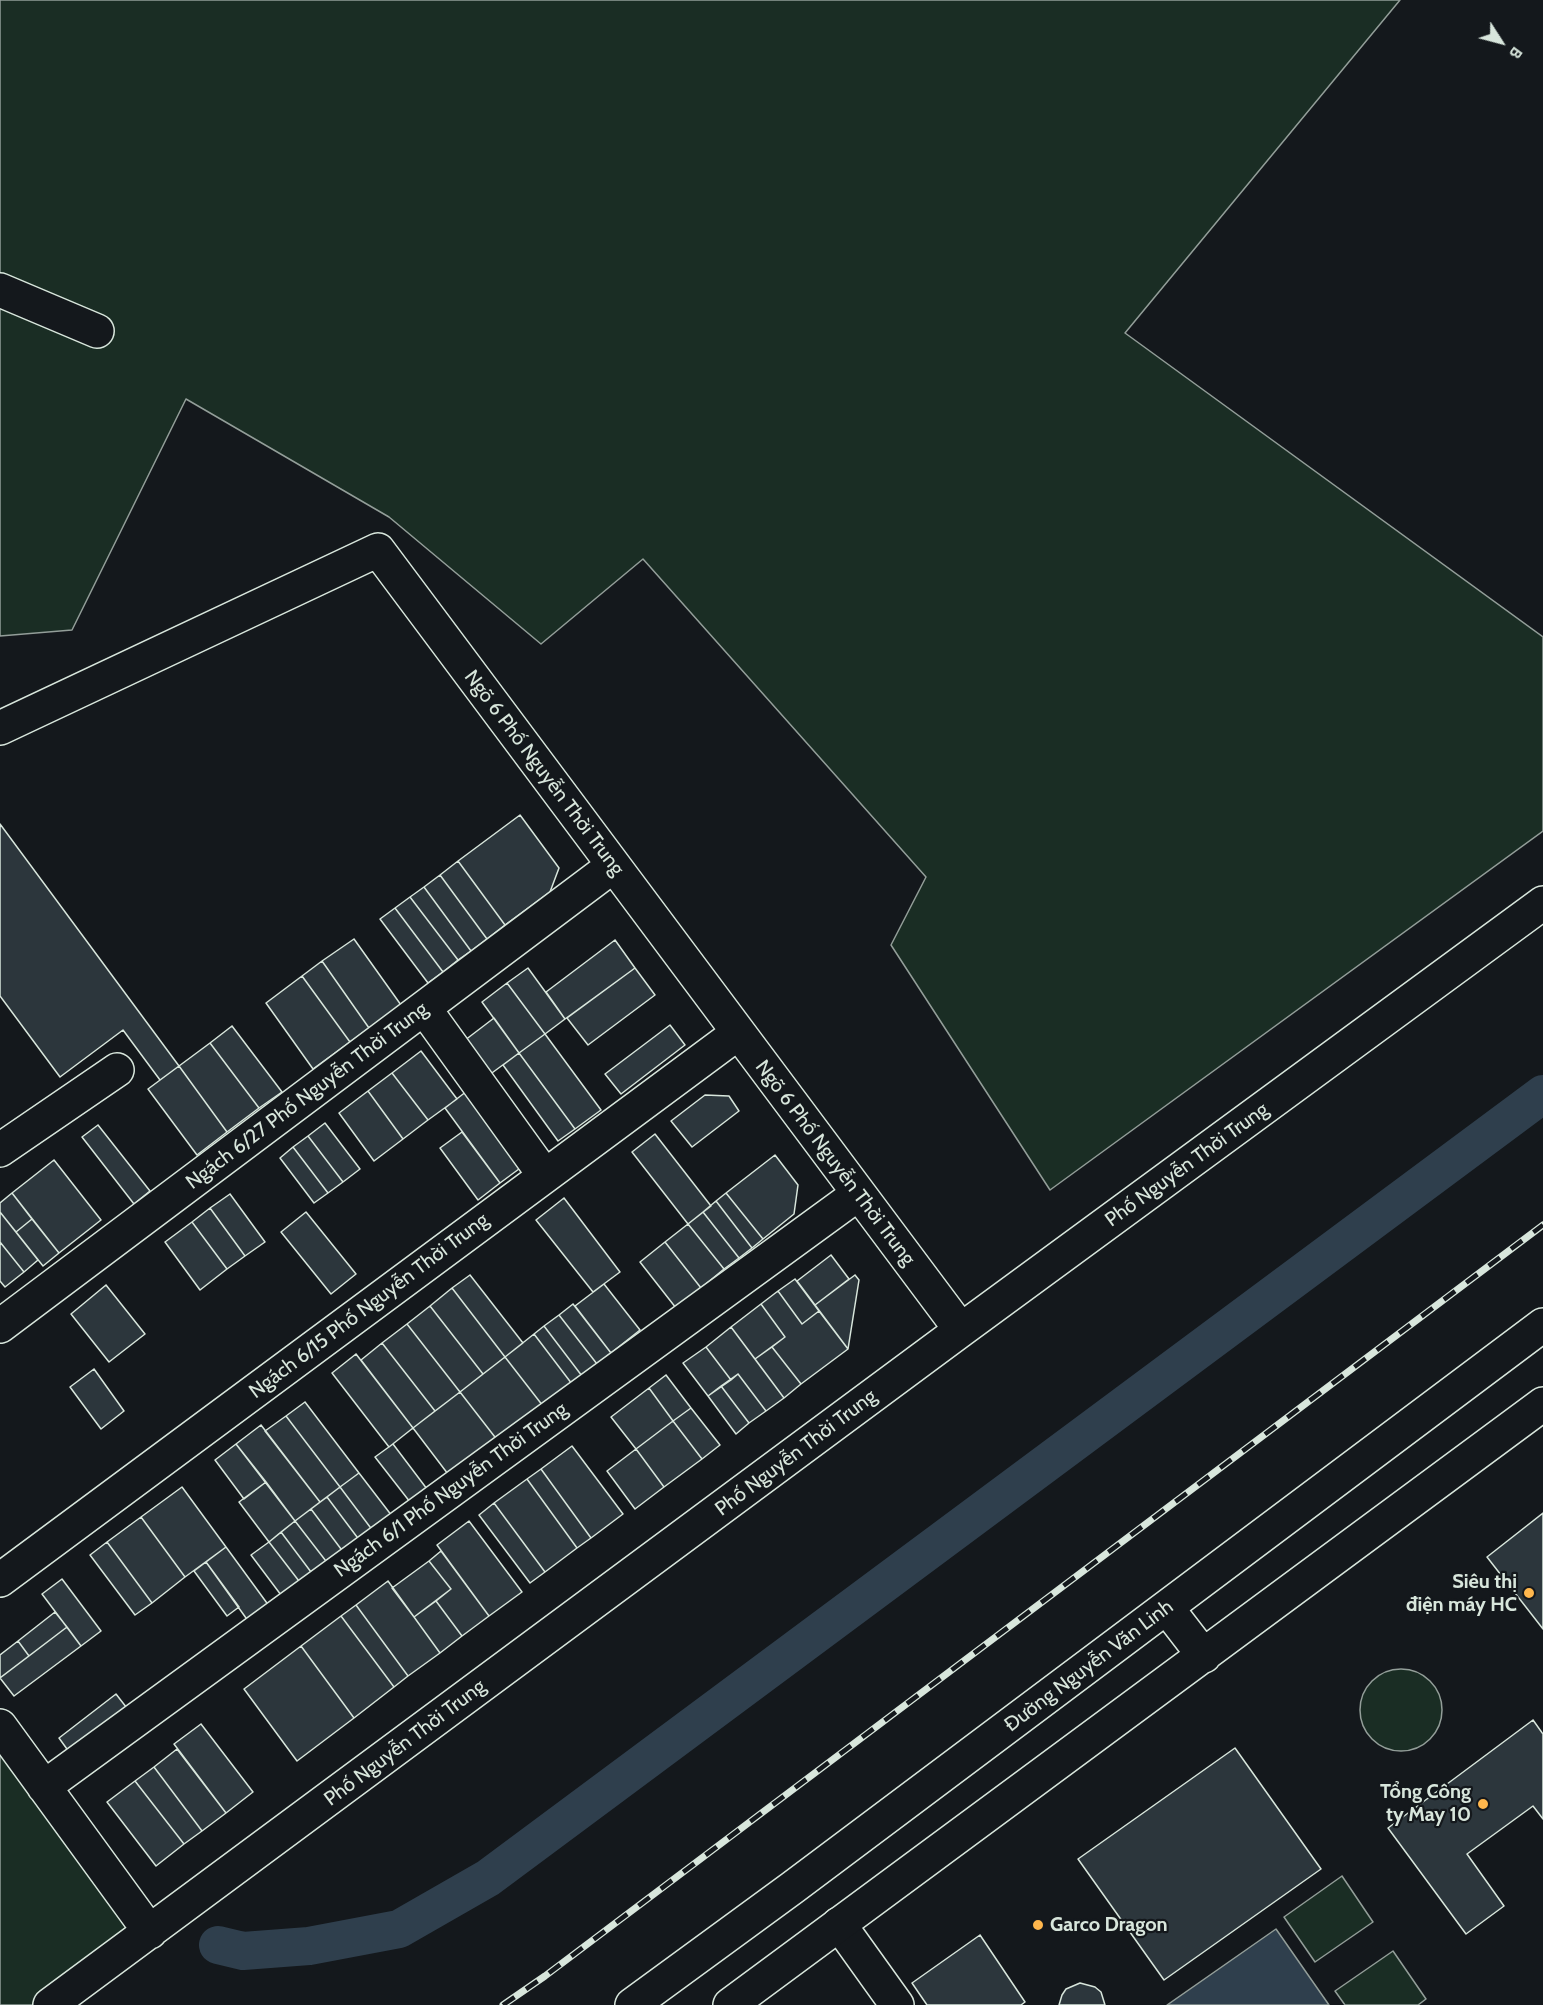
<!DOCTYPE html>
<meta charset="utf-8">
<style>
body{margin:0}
#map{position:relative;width:1543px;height:2005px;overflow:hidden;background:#14181c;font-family:Cabin,sans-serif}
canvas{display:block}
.north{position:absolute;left:1471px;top:12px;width:60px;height:60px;-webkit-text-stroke:4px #14181c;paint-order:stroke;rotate:126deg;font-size:16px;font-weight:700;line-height:24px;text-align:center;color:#d8e6dc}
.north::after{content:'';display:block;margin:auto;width:21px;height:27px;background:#d8e6dc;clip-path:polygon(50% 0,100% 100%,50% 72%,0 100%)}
</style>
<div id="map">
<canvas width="1543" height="2005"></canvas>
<div class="north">B</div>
</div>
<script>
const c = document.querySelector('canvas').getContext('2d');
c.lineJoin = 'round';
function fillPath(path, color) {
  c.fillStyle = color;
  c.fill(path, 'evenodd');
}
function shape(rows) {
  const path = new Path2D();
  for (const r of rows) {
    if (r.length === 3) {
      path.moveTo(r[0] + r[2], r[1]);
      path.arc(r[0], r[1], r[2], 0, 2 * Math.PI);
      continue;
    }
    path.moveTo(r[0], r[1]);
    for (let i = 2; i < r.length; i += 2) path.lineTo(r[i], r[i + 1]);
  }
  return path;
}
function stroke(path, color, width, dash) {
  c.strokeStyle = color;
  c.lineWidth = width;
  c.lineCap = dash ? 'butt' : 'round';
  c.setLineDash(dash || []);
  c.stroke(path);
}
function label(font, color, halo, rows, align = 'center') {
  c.font = font + ' Cabin,sans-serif';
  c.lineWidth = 4.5;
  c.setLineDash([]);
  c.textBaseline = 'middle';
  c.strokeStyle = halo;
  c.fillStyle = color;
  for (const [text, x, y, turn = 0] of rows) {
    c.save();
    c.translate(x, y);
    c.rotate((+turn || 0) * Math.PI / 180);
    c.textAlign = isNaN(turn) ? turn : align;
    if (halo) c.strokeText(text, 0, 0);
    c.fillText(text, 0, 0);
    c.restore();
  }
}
const green = shape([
 [0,0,1400,0,1125,333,1543,637,1543,831,1050,1190,891,945,926,877,643,559,541,644,389,517,186,399,72,630,0,636,0,0],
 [1401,1710,41],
 [0,1726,150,1932,50,2005,0,2005,0,1726],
 [1342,1876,1373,1922,1315,1962,1284,1917,1342,1876],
 [1393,1951,1426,1999,1418,2005,1345,2005,1335,1991,1393,1951]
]);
const water = shape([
 [1276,1929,1329,2005,1167,2005,1276,1929]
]);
const canal = shape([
 [218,1945,243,1951,309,1946,399,1929,488,1878,1543,1094]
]);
const building = shape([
 [520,815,559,868,550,892,505,925,458,861,520,815],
 [0,824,179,1066,160,1080,123,1030,60,1077,0,996,0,824],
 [458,861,505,925,487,939,440,875,458,861],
 [440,875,487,939,471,951,424,887,440,875],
 [424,887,471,951,458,960,410,897,424,887],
 [410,897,458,960,443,972,395,908,410,897],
 [395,908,443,972,428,983,380,919,395,908],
 [354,939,401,1005,369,1028,322,961,354,939],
 [615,940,635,968,565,1019,546,992,615,940],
 [322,961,369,1028,350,1042,302,976,322,961],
 [528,968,565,1019,545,1034,507,983,528,968],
 [635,968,655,995,588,1045,567,1018,635,968],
 [302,976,350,1042,313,1069,266,1003,302,976],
 [507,983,545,1034,519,1053,482,1002,507,983],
 [494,1018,519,1053,481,1081,456,1047,494,1018],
 [670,1025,685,1045,621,1094,605,1074,670,1025],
 [232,1026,282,1092,259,1108,210,1043,232,1026],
 [545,1034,601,1110,575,1129,519,1053,545,1034],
 [210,1043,259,1108,227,1132,179,1066,210,1043],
 [421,1051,457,1099,428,1120,392,1073,421,1051],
 [519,1053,575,1129,558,1141,503,1065,519,1053],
 [179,1066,227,1132,197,1155,148,1089,179,1066],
 [392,1073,428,1120,403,1139,368,1091,392,1073],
 [368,1091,403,1139,374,1161,339,1113,368,1091],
 [467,1091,523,1166,500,1183,445,1108,467,1091],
 [705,1095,729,1096,739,1111,692,1147,671,1121,705,1095],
 [325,1123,360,1169,343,1182,308,1136,325,1123],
 [98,1125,150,1191,134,1204,82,1137,98,1125],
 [462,1132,500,1183,478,1200,440,1148,462,1132],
 [655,1134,711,1206,688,1224,632,1152,655,1134],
 [308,1136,343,1182,328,1193,293,1147,308,1136],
 [293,1147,328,1193,314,1203,280,1158,293,1147],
 [775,1155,798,1185,794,1214,763,1239,726,1193,775,1155],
 [54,1160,101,1220,59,1253,12,1193,54,1160],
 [12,1193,32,1219,16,1232,0,1212,0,1203,12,1193],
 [726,1193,763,1239,752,1248,716,1201,726,1193],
 [230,1194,265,1242,245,1256,210,1208,230,1194],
 [564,1198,620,1272,593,1292,536,1220,564,1198],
 [716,1201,752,1248,739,1258,703,1212,716,1201],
 [210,1208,245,1256,227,1269,192,1222,210,1208],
 [0,1212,38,1260,24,1272,0,1242,0,1212],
 [306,1212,356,1274,331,1294,281,1232,306,1212],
 [703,1212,739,1258,724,1269,688,1224,703,1212],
 [32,1219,59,1253,43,1266,16,1232,32,1219],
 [192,1222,227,1269,200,1290,165,1242,192,1222],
 [688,1224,724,1269,701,1288,665,1242,688,1224],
 [0,1242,24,1272,5,1287,0,1281,0,1242],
 [665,1242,701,1288,676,1308,640,1262,665,1242],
 [831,1255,849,1279,815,1305,797,1281,831,1255],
 [470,1275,523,1343,505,1357,452,1288,470,1275],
 [855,1275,859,1280,848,1349,815,1305,855,1275],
 [795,1279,819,1311,802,1324,778,1291,795,1279],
 [604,1284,640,1330,611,1353,575,1306,604,1284],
 [106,1285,145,1334,109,1362,71,1314,106,1285],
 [452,1288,505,1357,483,1374,430,1306,452,1288],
 [778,1291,802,1324,819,1311,848,1349,801,1384,772,1347,785,1337,761,1304,778,1291],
 [573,1304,611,1353,597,1364,559,1315,573,1304],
 [761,1304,785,1337,755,1359,731,1327,761,1304],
 [430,1306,483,1374,460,1392,407,1324,430,1306],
 [559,1315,597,1364,582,1376,544,1326,559,1315],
 [407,1324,460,1392,435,1411,382,1343,407,1324],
 [544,1326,582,1376,572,1384,534,1334,544,1326],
 [731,1327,784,1398,766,1411,738,1374,731,1380,706,1347,731,1327],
 [534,1334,572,1384,543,1406,505,1357,534,1334],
 [382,1343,435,1411,413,1428,361,1360,382,1343],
 [706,1347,731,1380,708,1396,683,1363,706,1347],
 [772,1347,801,1384,784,1398,755,1359,772,1347],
 [356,1354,413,1428,389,1447,332,1373,356,1354],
 [505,1357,543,1406,498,1441,460,1392,505,1357],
 [94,1369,124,1411,101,1429,70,1387,94,1369],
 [738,1374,766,1411,749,1423,721,1386,738,1374],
 [666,1375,691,1408,673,1421,649,1388,666,1375],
 [721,1386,749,1423,736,1434,708,1396,721,1386],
 [649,1388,673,1421,636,1449,611,1417,649,1388],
 [460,1392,498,1441,451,1478,413,1428,460,1392],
 [305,1402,359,1473,340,1487,286,1416,305,1402],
 [691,1408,720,1445,702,1459,673,1421,691,1408],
 [286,1416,340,1487,320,1502,265,1431,286,1416],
 [673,1421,702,1459,664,1487,636,1449,673,1421],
 [261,1425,320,1502,295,1521,236,1444,261,1425],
 [236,1444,266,1482,244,1499,215,1460,236,1444],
 [393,1444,427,1489,410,1502,375,1457,393,1444],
 [572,1446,623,1514,591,1538,541,1469,572,1446],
 [636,1449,664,1487,635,1509,607,1471,636,1449],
 [541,1469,591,1538,577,1548,527,1479,541,1469],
 [359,1473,392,1516,373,1531,340,1487,359,1473],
 [527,1479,577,1548,545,1572,494,1503,527,1479],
 [266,1482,295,1521,269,1542,239,1502,266,1482],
 [182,1487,226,1547,185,1577,141,1517,182,1487],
 [340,1487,373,1531,360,1541,327,1497,340,1487],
 [327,1497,360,1541,344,1553,311,1509,327,1497],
 [494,1503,545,1572,530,1583,479,1515,494,1503],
 [311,1509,344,1553,329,1565,295,1521,311,1509],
 [1543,1513,1543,1629,1487,1557,1543,1513],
 [141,1517,185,1577,152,1603,107,1542,141,1517],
 [295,1521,329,1565,314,1576,281,1532,295,1521],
 [469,1521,522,1592,489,1616,437,1545,469,1521],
 [281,1532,314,1576,302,1585,269,1542,281,1532],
 [107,1542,152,1603,135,1615,90,1555,107,1542],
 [269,1542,302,1585,284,1599,251,1555,269,1542],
 [226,1547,272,1610,251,1625,206,1562,226,1547],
 [441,1551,489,1616,462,1636,436,1601,451,1589,429,1561,441,1551],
 [429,1561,451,1589,414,1617,392,1588,429,1561],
 [206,1562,239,1607,227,1616,194,1571,206,1562],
 [62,1579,101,1631,81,1646,42,1594,62,1579],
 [388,1581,440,1653,408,1676,356,1605,388,1581],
 [436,1601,462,1636,440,1653,414,1617,436,1601],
 [356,1605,408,1676,394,1687,341,1616,356,1605],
 [55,1612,67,1627,29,1656,18,1641,55,1612],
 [341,1616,394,1687,354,1718,301,1646,341,1616],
 [67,1627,81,1646,14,1696,0,1678,67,1627],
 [18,1641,29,1656,0,1678,0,1655,18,1641],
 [301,1646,354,1718,297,1761,244,1689,301,1646],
 [116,1694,130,1712,72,1756,59,1738,116,1694],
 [1533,1720,1543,1734,1543,1819,1533,1806,1467,1854,1504,1906,1466,1934,1388,1828,1533,1720],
 [201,1724,253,1792,226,1813,174,1744,201,1724],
 [1235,1748,1321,1869,1164,1980,1078,1859,1235,1748],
 [177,1749,226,1813,202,1831,154,1767,177,1749],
 [154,1767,202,1831,184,1844,135,1781,154,1767],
 [135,1781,184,1844,156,1866,107,1802,135,1781],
 [980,1935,1025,2002,1021,2005,927,2005,912,1983,980,1935],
 [1080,1983,1095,1987,1101,1992,1105,2005,1059,2005,1062,1995,1066,1989,1080,1983]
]);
const minor = shape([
 [0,290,97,331],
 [0,728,378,550,961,1330],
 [424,1008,545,1176],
 [0,1150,117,1070],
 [0,1326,613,866],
 [0,1580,738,1033],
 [0,1726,150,1932],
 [44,1787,858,1194],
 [839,1924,897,2005],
 [50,2005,961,1330,1543,903]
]);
const highway = shape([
 [1167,1608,1204,1656],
 [632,2005,792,1888,1543,1325],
 [730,2005,1543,1404]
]);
const rail = shape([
 [503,2005,545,1976,1543,1225]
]);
const markers = [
 [1529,1593,6,"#ffb74d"],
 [1483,1804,6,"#ffb74d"],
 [1038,1925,6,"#ffb74d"]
];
const streetNames = [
 ["Ngõ 6 Phố Nguyễn Thời Trung",544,773,53],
 ["Ngách 6/27 Phố Nguyễn Thời Trung",307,1096,-37],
 ["Ngõ 6 Phố Nguyễn Thời Trung",835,1163,53],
 ["Phố Nguyễn Thời Trung",1187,1165,-36],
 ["Ngách 6/15 Phố Nguyễn Thời Trung",369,1306,-37],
 ["Phố Nguyễn Thời Trung",796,1453,-37],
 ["Ngách 6/1 Phố Nguyễn Thời Trung",451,1490,-36],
 ["Đường Nguyễn Văn Linh",1089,1666,-37],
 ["Phố Nguyễn Thời Trung",405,1743,-37]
];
const poiNames = [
 ["Siêu thị",1517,1582],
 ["điện máy HC",1517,1605],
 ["Tổng Công",1471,1792],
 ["ty May 10",1471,1815],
 ["Garco Dragon",1050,1925,"left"]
];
fillPath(green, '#1a2d24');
stroke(green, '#939e99', 1.5);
fillPath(water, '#2f3f4d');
stroke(water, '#939e99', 1.5);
stroke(canal, '#2f3f4d', 38);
fillPath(building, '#2c363c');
stroke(building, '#d8e6dc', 1.5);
stroke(minor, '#d8e6dc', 36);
stroke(highway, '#d8e6dc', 36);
stroke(minor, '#14181c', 33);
stroke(highway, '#14181c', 33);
stroke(rail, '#d8e6dc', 7);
stroke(rail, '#14181c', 4.5, [14]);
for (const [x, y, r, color] of markers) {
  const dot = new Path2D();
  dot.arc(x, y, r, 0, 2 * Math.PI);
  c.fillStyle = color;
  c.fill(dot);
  stroke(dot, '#14181c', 2);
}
label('20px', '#d8e6dc', '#14181c', streetNames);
label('bold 20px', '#d8e6dc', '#14181c', poiNames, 'right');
</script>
